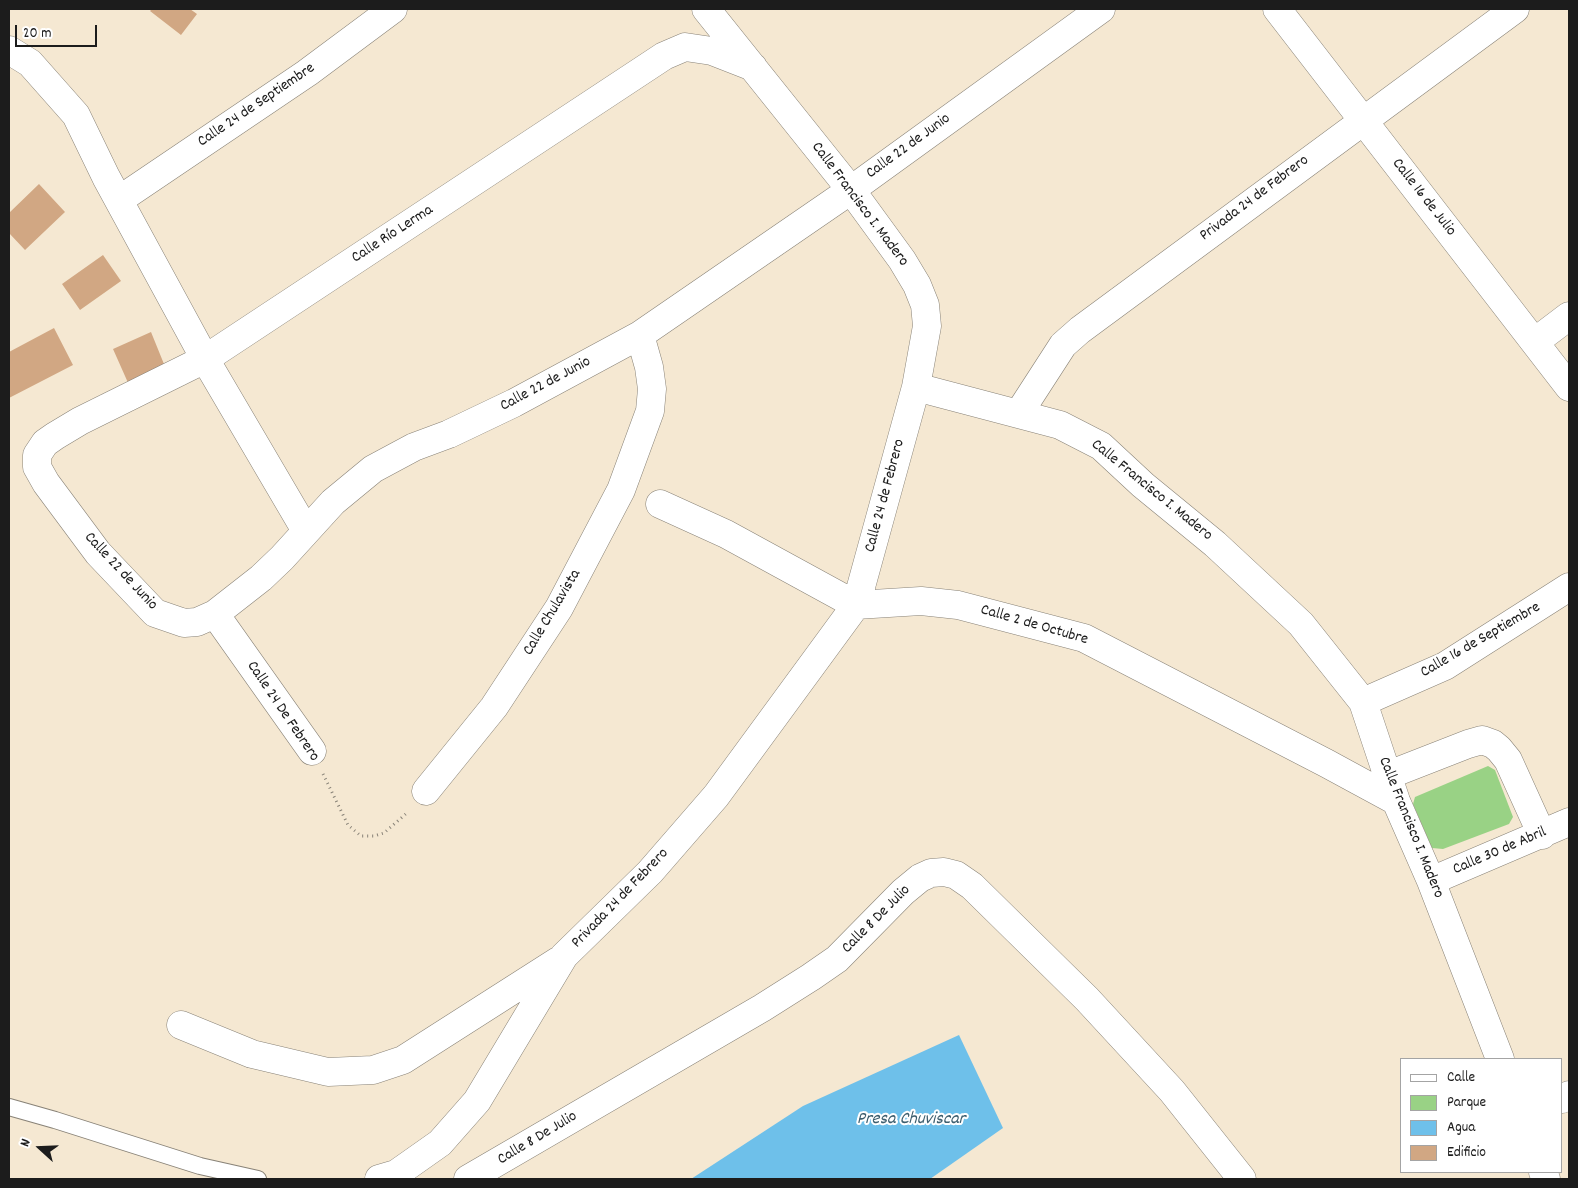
<!DOCTYPE html>
<meta charset="utf-8">
<style>
body{margin:0}
#map{position:relative;width:1578px;height:1188px;overflow:hidden;background:#f5e8d2;font-family:Dekko,sans-serif}
canvas{display:block}
.frame{position:absolute;inset:0;border:10px solid #1c1c1c;pointer-events:none}
.legend{position:absolute;left:1400px;top:1058px;width:162px;height:115px;box-sizing:border-box;background:#fff;border:1px solid #a4a4a4;margin:0;padding:6px 9px;list-style:none;font-size:15px;color:#1c1c1c}
.legend li{display:flex;align-items:center;gap:10px;height:25px}
.legend b{width:25px;border:1px solid #a4a4a4}
.north{position:absolute;left:15px;top:1123px;width:50px;height:50px;-webkit-text-stroke:4px #fff;paint-order:stroke;rotate:290deg;font-size:14px;font-weight:700;line-height:20px;text-align:center;color:#1c1c1c}
.north::after{content:'';display:block;margin:auto;width:18px;height:22px;background:#1c1c1c;clip-path:polygon(50% 0,100% 100%,50% 72%,0 100%)}
.scale{position:absolute;left:15px;top:25px;width:82px;height:22px;box-sizing:border-box;border:2px solid #1c1c1c;border-top:0;padding-left:6px;font-size:15px;line-height:18px;white-space:nowrap;color:#1c1c1c;-webkit-text-stroke:4px #fff;paint-order:stroke}
</style>
<div id="map">
<canvas width="1578" height="1188"></canvas>
<div class="frame"></div>
<ul class="legend">
<li><b style="height:6px;background:#fff"></b>Calle</li>
<li><b style="height:14px;background:#99d285"></b>Parque</li>
<li><b style="height:14px;background:#6ec0ea"></b>Agua</li>
<li><b style="height:14px;background:#d1a783"></b>Edificio</li>
</ul>
<div class="north">N</div>
<div class="scale">20 m</div>
</div>
<script>
const c = document.querySelector('canvas').getContext('2d');
c.lineJoin = 'round';
function fillPath(path, color) {
  c.fillStyle = color;
  c.fill(path, 'evenodd');
}
function shape(rows) {
  const path = new Path2D();
  for (const r of rows) {
    path.moveTo(r[0], r[1]);
    for (let i = 2; i < r.length; i += 2) path.lineTo(r[i], r[i + 1]);
  }
  return path;
}
function stroke(path, color, width, dash) {
  c.strokeStyle = color;
  c.lineWidth = width;
  c.lineCap = dash ? 'butt' : 'round';
  c.setLineDash(dash || []);
  c.stroke(path);
}
function label(font, color, halo, rows, align = 'center') {
  c.font = font + ' Dekko,sans-serif';
  c.lineWidth = 4;
  c.setLineDash([]);
  c.textBaseline = 'middle';
  c.strokeStyle = halo;
  c.fillStyle = color;
  for (const [text, x, y, turn = 0] of rows) {
    c.save();
    c.translate(x, y);
    c.rotate((+turn || 0) * Math.PI / 180);
    c.textAlign = isNaN(turn) ? turn : align;
    if (halo) c.strokeText(text, 0, 0);
    c.fillText(text, 0, 0);
    c.restore();
  }
}
const green = shape([
 [1488,766,1495,770,1513,817,1509,824,1443,849,1432,848,1413,804,1415,797]
]);
const water = shape([
 [959,1035,1003,1128,930,1179,691,1179,803,1106]
]);
const building = shape([
 [152,9,190,9,197,14,181,35,150,11],
 [39,184,65,212,25,250,9,233,9,213],
 [103,255,121,281,80,310,62,284],
 [54,328,73,365,9,398,9,352],
 [151,332,166,369,129,385,113,349]
]);
const path = shape([
 [323,774,348,825,361,836,374,836,384,833,408,812]
]);
const lane = shape([
 [9,1107,55,1120,200,1166,258,1179]
]);
const street = shape([
 [706,9,851,190,902,260,917,285,925,305,927,326,916,387,1060,425,1101,446,1143,485,1215,544,1301,624,1363,702,1396,801,1431,881,1500,1059],
 [1277,9,1569,387],
 [9,50,30,63,76,115,106,177,205,359,306,531],
 [753,67,712,51,685,47,664,56,205,359,80,421,55,436,45,443,37,455,37,467,46,483,98,553,155,613,184,623,197,622,215,614,261,578,282,558,333,502,373,469,414,447,449,434,514,403,640,335,851,190,1101,9],
 [119,200,307,73,393,9],
 [1536,341,1569,316],
 [1019,413,1063,345,1080,330,1515,9],
 [660,504,726,534,856,605,921,601,958,605,1084,638,1326,763,1396,801],
 [215,614,312,751],
 [1363,702,1445,666,1569,587],
 [1386,776,1468,744,1482,740,1493,744,1499,749,1508,760,1542,835],
 [426,791,494,707,559,608,621,490,650,411,652,389,649,367,640,335],
 [1431,881,1569,822],
 [181,1025,252,1054,328,1072,373,1070,403,1060,558,961],
 [1562,1099,1569,1095],
 [1543,1172,1546,1179],
 [379,1179,396,1174,440,1143,477,1101,564,956,650,872,716,796,856,605,916,387],
 [468,1179,762,1008,811,977,837,959,903,892,920,878,931,873,944,872,956,875,972,886,1087,999,1172,1091,1242,1179]
]);
const streetNames = [
 ["Calle 24 de Septiembre",257,106,-34],
 ["Calle 22 de Junio",909,147,-36],
 ["Calle 16 de Julio",1423,198,52],
 ["Privada 24 de Febrero",1255,199,-37],
 ["Calle Francisco I. Madero",859,205,53],
 ["Calle Río Lerma",393,235,-33],
 ["Calle 22 de Junio",546,385,-28],
 ["Calle Francisco I. Madero",1151,491,39],
 ["Calle 24 de Febrero",886,496,-75],
 ["Calle 22 de Junio",120,572,47],
 ["Calle Chulavista",553,613,-59],
 ["Calle 2 de Octubre",1034,626,16],
 ["Calle 16 de Septiembre",1481,641,-30],
 ["Calle 24 De Febrero",282,712,56],
 ["Calle Francisco I. Madero",1410,828,68],
 ["Calle 30 de Abril",1500,852,-23],
 ["Privada 24 de Febrero",621,899,-46],
 ["Calle 8 De Julio",877,920,-45],
 ["Calle 8 De Julio",538,1139,-31]
];
const waterNames = [
 ["Presa Chuviscar",911,1121]
];
fillPath(green, '#99d285');
fillPath(water, '#6ec0ea');
fillPath(building, '#d1a783');
stroke(lane, '#888277', 18);
stroke(street, '#888277', 29);
stroke(path, '#888277', 3, [1, 4]);
stroke(lane, '#fff', 16);
stroke(street, '#fff', 28);
label('16px', '#1c1c1c', '#fff', streetNames);
label('italic 18px', '#3d5e6e', '#fff', waterNames);
</script>
